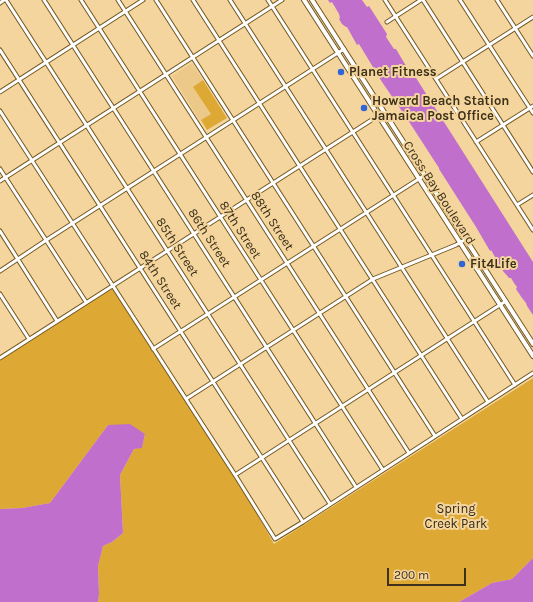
<!DOCTYPE html>
<style>
body{margin:0}
#map{position:relative;width:533px;height:602px;overflow:hidden;background:#f4d59d;font-family:Karla,sans-serif}
canvas{display:block}
.scale{position:absolute;left:387px;top:568px;width:79px;height:18px;box-sizing:border-box;border:2px solid #3d311a;border-top:0;padding-left:5px;font-size:12px;line-height:14px;white-space:nowrap;color:#3d311a;-webkit-text-stroke:3px #f4d59d;paint-order:stroke}
</style>
<div id="map">
<canvas width="533" height="602"></canvas>
<div class="scale">200 m</div>
</div>
<script>
const c = document.querySelector('canvas').getContext('2d');
c.lineJoin = 'round';
function fillPath(path, color) {
  c.fillStyle = color;
  c.fill(path, 'evenodd');
}
function shape(rows) {
  const path = new Path2D();
  for (const r of rows) {
    path.moveTo(r[0], r[1]);
    for (let i = 2; i < r.length; i += 2) path.lineTo(r[i], r[i + 1]);
  }
  return path;
}
function stroke(path, color, width, dash) {
  c.strokeStyle = color;
  c.lineWidth = width;
  c.lineCap = dash ? 'butt' : 'round';
  c.setLineDash(dash || []);
  c.stroke(path);
}
function label(font, color, halo, rows, align = 'center') {
  c.font = font + ' Karla,sans-serif';
  c.lineWidth = 4;
  c.setLineDash([]);
  c.textBaseline = 'middle';
  c.strokeStyle = halo;
  c.fillStyle = color;
  for (const [text, x, y, turn = 0] of rows) {
    c.save();
    c.translate(x, y);
    c.rotate((+turn || 0) * Math.PI / 180);
    c.textAlign = isNaN(turn) ? turn : align;
    if (halo) c.strokeText(text, 0, 0);
    c.fillText(text, 0, 0);
    c.restore();
  }
}
const built = shape([
 [192,63,203,80,194,87,211,114,200,121,172,76]
]);
const green = shape([
 [203,80,227,118,207,130,201,120,211,114,193,87],
 [113,286,235,475,274,544,533,378,533,558,512,579,492,583,459,602,98,602,99,594,98,566,103,546,112,542,123,533,120,475,134,449,142,447,145,434,108,425,50,503,22,508,0,509,0,358]
]);
const water = shape([
 [328,0,362,0,367,7,369,6,387,34,386,37,394,49,396,49,409,71,411,70,533,262,533,315,527,306,526,303,522,298,516,289,517,287,514,283,511,278,509,278,503,271,491,250,490,251,476,227,439,169,439,168,406,117,382,82,359,44,357,45,347,27,346,27,342,24,339,19,340,18,339,14,332,2,330,3],
 [130,424,145,434,142,448,134,449,120,475,123,533,112,542,103,546,98,566,99,594,98,602,0,602,0,509,22,508,50,503,108,425],
 [533,558,533,602,459,602,492,583,512,579]
]);
const minor = shape([
 [6,0,330,504],
 [44,0,356,487],
 [81,0,383,470],
 [118,0,409,453],
 [156,0,435,436],
 [193,0,462,419],
 [230,0,488,402],
 [268,0,515,385],
 [385,0,533,230],
 [423,0,533,172],
 [460,0,533,113],
 [497,0,533,56],
 [0,3,4,0],
 [387,22,421,0],
 [0,50,303,522],
 [436,79,533,17],
 [0,92,143,0],
 [0,111,237,478,275,539,303,522,533,373],
 [476,142,533,106],
 [0,169,86,302],
 [0,181,282,0],
 [517,205,533,195],
 [0,231,57,321],
 [0,271,48,239,344,49],
 [0,294,29,339],
 [153,349,425,175],
 [0,358,384,112],
 [186,399,373,279,456,245,466,239],
 [235,475,506,301]
]);
const major = shape([
 [304,0,533,356],
 [312,0,533,344]
]);
const markers = [
 [341,72,4,"#2f65d4"],
 [364,108,4,"#2f65d4"],
 [462,264,4,"#2f65d4"]
];
const poiNames = [
 ["Planet Fitness",349,72],
 ["Howard Beach Station",372,101],
 ["Jamaica Post Office",372,116],
 ["Fit4Life",470,264]
];
const streetNames = [
 ["Cross Bay Boulevard",439,193,57],
 ["88th Street",272,221,57],
 ["87th Street",240,230,57],
 ["86th Street",209,238,57],
 ["85th Street",177,247,57],
 ["84th Street",160,280,57]
];
const parkNames = [
 ["Spring",456,509],
 ["Creek Park",456,524]
];
fillPath(built, '#ecc989');
fillPath(green, '#dea834');
fillPath(water, '#c070cc');
stroke(minor, '#725720', 5);
stroke(major, '#725720', 6);
stroke(minor, '#fff', 3);
stroke(major, '#fff', 4);
for (const [x, y, r, color] of markers) {
  const dot = new Path2D();
  dot.arc(x, y, r, 0, 2 * Math.PI);
  c.fillStyle = color;
  c.fill(dot);
  stroke(dot, '#f4d59d', 1.5);
}
label('bold 13px', '#3d311a', '#f4d59d', poiNames, 'left');
label('13px', '#3d311a', '#f4d59d', streetNames);
label('13px', '#342914', '#f4d59d', parkNames);
</script>
